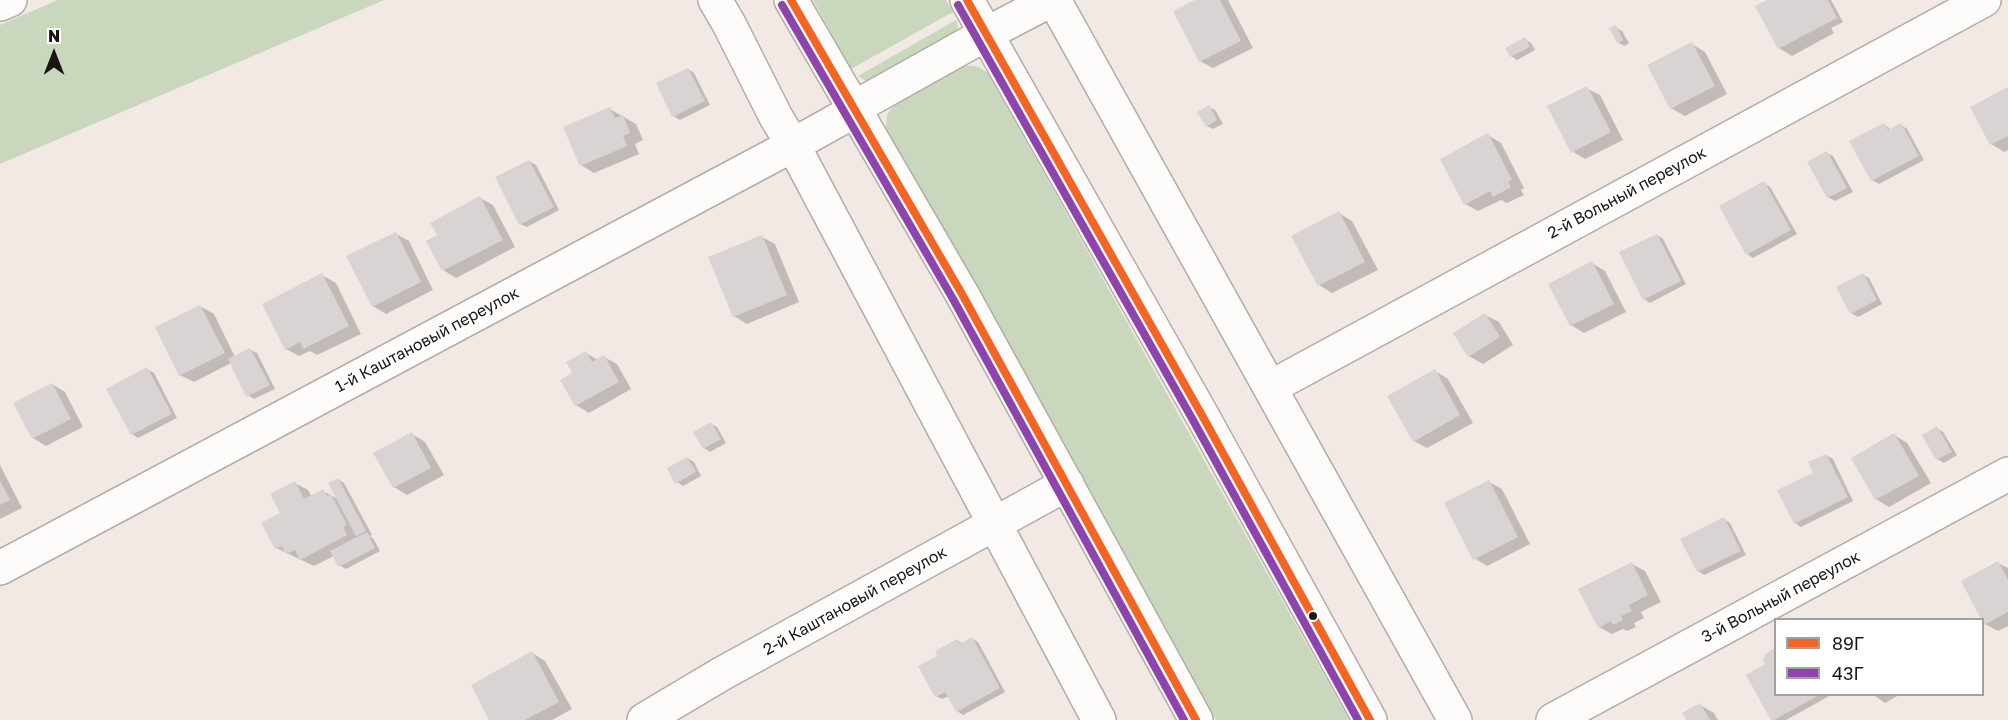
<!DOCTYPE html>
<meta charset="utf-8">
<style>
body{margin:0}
#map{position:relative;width:2008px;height:720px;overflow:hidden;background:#f2e9e5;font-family:"Golos Text",sans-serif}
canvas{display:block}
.legend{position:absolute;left:1774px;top:618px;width:210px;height:78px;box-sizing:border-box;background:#fff;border:2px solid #a3a1a0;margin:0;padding:8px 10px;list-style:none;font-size:18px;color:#1a1512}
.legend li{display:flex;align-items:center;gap:12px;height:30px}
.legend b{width:30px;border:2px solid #a3a1a0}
.north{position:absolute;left:24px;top:24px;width:60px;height:60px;-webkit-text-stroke:4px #fff;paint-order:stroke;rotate:0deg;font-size:16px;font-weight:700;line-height:24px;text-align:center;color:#1a1512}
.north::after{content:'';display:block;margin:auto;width:21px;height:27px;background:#1a1512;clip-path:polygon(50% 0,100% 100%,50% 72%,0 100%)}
</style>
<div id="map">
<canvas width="2008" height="720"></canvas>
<ul class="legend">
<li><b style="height:8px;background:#f26522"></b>89Г</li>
<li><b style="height:8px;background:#8e44ad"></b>43Г</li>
</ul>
<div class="north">N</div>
</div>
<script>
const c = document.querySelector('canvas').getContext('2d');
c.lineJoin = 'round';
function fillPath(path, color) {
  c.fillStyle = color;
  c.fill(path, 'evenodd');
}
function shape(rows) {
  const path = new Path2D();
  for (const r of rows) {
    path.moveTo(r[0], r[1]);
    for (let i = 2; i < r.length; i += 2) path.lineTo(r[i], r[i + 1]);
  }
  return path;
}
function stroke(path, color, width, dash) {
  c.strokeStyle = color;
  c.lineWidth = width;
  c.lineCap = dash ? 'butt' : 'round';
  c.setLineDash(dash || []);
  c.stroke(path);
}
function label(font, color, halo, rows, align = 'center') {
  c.font = font + ' "Golos Text",sans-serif';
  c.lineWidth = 5;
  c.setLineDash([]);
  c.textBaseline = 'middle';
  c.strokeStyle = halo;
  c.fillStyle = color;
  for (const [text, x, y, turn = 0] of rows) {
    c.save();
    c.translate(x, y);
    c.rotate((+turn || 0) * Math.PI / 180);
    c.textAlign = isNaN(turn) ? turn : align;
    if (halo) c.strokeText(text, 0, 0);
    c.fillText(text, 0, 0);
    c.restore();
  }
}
const green = shape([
 [58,0,384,0,0,164,0,25],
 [813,0,946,0,953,12,851,69],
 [956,20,958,28,955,36,874,82,866,81,858,76],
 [962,66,976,66,988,73,1349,720,1216,720,1060,435,886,128,887,114,897,102]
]);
const shadow = shape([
 [1199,0,1228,0,1253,48,1213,68,1200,61],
 [1770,0,1831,0,1843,22,1831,28,1834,33,1792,56,1779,48],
 [1615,27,1622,31,1629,43,1624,46,1618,42],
 [1525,39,1531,43,1535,50,1517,60,1511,56],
 [1692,44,1705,52,1727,94,1685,116,1671,108],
 [688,69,694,73,710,105,680,120,673,116],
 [1586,88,1600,95,1623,140,1585,159,1572,151],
 [2008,89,2008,150,2004,152,1991,144],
 [1209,107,1215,110,1223,124,1213,129,1207,126],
 [610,109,636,124,643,140,635,144,639,154,594,173,581,165],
 [1884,124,1891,130,1901,125,1907,129,1924,160,1879,184,1872,180],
 [1488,135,1501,143,1524,188,1521,190,1524,195,1507,203,1501,200,1478,211,1465,204],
 [1827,153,1833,156,1853,192,1835,201,1828,197],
 [529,161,536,165,559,210,527,227,520,224],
 [1764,183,1770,187,1797,234,1753,258,1747,254],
 [480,198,493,205,515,247,456,278,443,270,439,236],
 [1339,213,1352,221,1378,270,1332,293,1319,285],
 [396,234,409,241,433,290,386,314,373,306],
 [1657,235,1663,239,1686,284,1650,303,1644,299],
 [762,237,775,244,799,302,747,324,734,316],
 [1592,263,1605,271,1626,312,1584,333,1571,325],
 [322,275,336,283,361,334,317,355,310,351,299,356,286,349],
 [1863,275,1869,278,1882,304,1858,317,1851,313],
 [200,306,214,314,235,357,250,350,257,353,275,389,254,399,248,395,231,363,194,382,180,375],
 [1485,315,1499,322,1513,345,1483,364,1469,356,1455,334],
 [586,353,598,360,604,357,617,364,631,389,589,413,576,405,574,373],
 [147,369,154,373,177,418,138,438,132,434],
 [1435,371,1448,379,1473,423,1427,448,1414,441],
 [52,384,65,392,83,427,46,446,33,438],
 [711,424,717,427,726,443,710,452,704,448],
 [1937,428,1943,432,1957,455,1944,463,1937,459],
 [412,434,425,442,444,475,407,495,394,487,375,454],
 [1894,435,1907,443,1931,483,1889,507,1876,499],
 [1826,455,1833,459,1853,501,1801,527,1795,523],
 [687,458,694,462,701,476,683,486,677,482],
 [0,465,22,508,0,519],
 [338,479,344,483,372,535,369,536,373,538,380,551,346,569,339,565,334,556,314,566,276,548,282,513,295,483,308,490,312,497,323,491,338,499],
 [1489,482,1502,489,1530,544,1487,566,1474,558],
 [1724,519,1730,523,1746,555,1704,575,1698,571],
 [1998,563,2008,568,2008,626,1998,631,1985,624],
 [1632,564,1645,571,1661,602,1641,612,1644,618,1634,623,1636,627,1627,631,1623,629,1612,634,1599,627],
 [972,639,978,642,1005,692,963,715,957,711,949,696,942,699,936,696,957,640,963,644],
 [532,653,545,661,572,709,552,720,491,720],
 [1776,694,1831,694,1831,695,1786,720,1772,720],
 [1872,694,1901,694,1885,703],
 [1700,705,1714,713,1718,720,1688,720]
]);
const building = shape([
 [1195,0,1220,0,1241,41,1199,62,1173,11],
 [1767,0,1828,0,1837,18,1778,49,1755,6],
 [1616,25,1623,40,1617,43,1609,28],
 [1525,37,1530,47,1510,57,1505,48],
 [1692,42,1715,86,1670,109,1647,65],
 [688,68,705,101,672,117,656,83],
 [1587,86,1611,132,1571,153,1547,106],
 [2008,87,2008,136,1990,145,1970,107],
 [1209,105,1217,120,1206,127,1197,112],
 [610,107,615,118,623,115,630,133,623,136,627,146,580,166,563,127],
 [1884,123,1888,130,1901,123,1919,156,1871,181,1849,141],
 [1488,133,1512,180,1508,182,1511,187,1493,197,1490,191,1464,205,1440,159],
 [1827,151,1847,188,1827,198,1807,162],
 [529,160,554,207,519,225,495,177],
 [1764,181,1791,230,1746,255,1719,206],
 [480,196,503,240,442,271,426,241,437,235,430,223],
 [1339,211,1365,262,1318,286,1291,236],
 [396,232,421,282,372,307,346,256],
 [1657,234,1681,281,1643,300,1619,252],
 [762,235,787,295,733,317,708,257],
 [1592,261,1614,304,1570,326,1548,284],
 [322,273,349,326,303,349,300,342,285,350,262,304],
 [1863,273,1877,300,1850,314,1836,287],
 [200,305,225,353,179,376,155,327],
 [1485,313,1500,337,1468,357,1453,333],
 [250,348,270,385,246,397,228,359],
 [586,351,592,362,604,355,619,382,575,406,560,380,572,373,566,362],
 [147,367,172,414,131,435,106,389],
 [1435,369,1460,415,1413,442,1387,396],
 [52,383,71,419,32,439,13,403],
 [711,422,721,439,703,449,693,432],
 [1937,426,1952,452,1936,460,1922,435],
 [412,432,431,468,393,488,373,453],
 [1894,433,1919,476,1875,500,1851,458],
 [1826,454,1848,497,1794,524,1777,490,1813,473,1808,462],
 [687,457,696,472,675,484,667,468],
 [338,478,366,531,356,536,328,483],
 [1489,480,1518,537,1473,560,1444,503],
 [0,481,10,500,0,505],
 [295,481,304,499,323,489,327,496,331,494,347,525,343,527,347,535,300,560,295,550,286,554,282,546,275,549,261,523,280,513,270,494],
 [1724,517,1741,551,1697,572,1680,539],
 [367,532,375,548,338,567,330,551],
 [1998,561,2008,580,2008,612,1984,625,1961,581],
 [1632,562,1648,595,1629,605,1632,611,1621,616,1623,620,1613,625,1611,621,1598,628,1578,589],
 [972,637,1000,688,956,712,945,692,935,697,918,666,937,656,935,651,957,639,960,644],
 [1773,649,1776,650,1776,694,1821,694,1774,720,1771,720,1746,675,1765,664,1763,660,1765,654],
 [532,651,559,702,525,720,489,720,471,685],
 [1700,703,1710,720,1686,720,1682,713]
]);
const street = shape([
 [715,0,729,24,776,117,793,145,1099,720],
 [1054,0,1455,720],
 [0,4,10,0],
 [986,34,1051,0],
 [1271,387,1984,0],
 [0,568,793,145,845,116,852,109],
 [644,720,723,673,1067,484],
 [1553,720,2008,474]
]);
const secondary = shape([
 [791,0,962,294,1196,720],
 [967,0,1203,417,1370,720],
 [852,109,986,34]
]);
const bus1 = shape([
 [791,0,962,294,1196,720],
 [967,0,1203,417,1370,720]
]);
const bus2 = shape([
 [782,5,953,299,1184,720],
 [958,5,1194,422,1358,720]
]);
const markers = [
 [1313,616,5,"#1a1512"]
];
const streetNames = [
 ["2-й Вольный переулок",1627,193,-28],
 ["1-й Каштановый переулок",427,340,-28],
 ["3-й Вольный переулок",1781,597,-28],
 ["2-й Каштановый переулок",855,601,-29]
];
fillPath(green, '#c9d8bd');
fillPath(shadow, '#0003');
fillPath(building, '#d9d3d4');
stroke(street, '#b2aba8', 36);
stroke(secondary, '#b2aba8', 36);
stroke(street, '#fdfcfb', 33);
stroke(secondary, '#fdfcfb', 33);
stroke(bus1, '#f26522', 8);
stroke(bus2, '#8e44ad', 8);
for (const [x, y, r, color] of markers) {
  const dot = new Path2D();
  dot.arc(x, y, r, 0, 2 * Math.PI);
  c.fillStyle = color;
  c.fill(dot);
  stroke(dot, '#fff', 2);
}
label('16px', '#1a1512', '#fff', streetNames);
</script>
